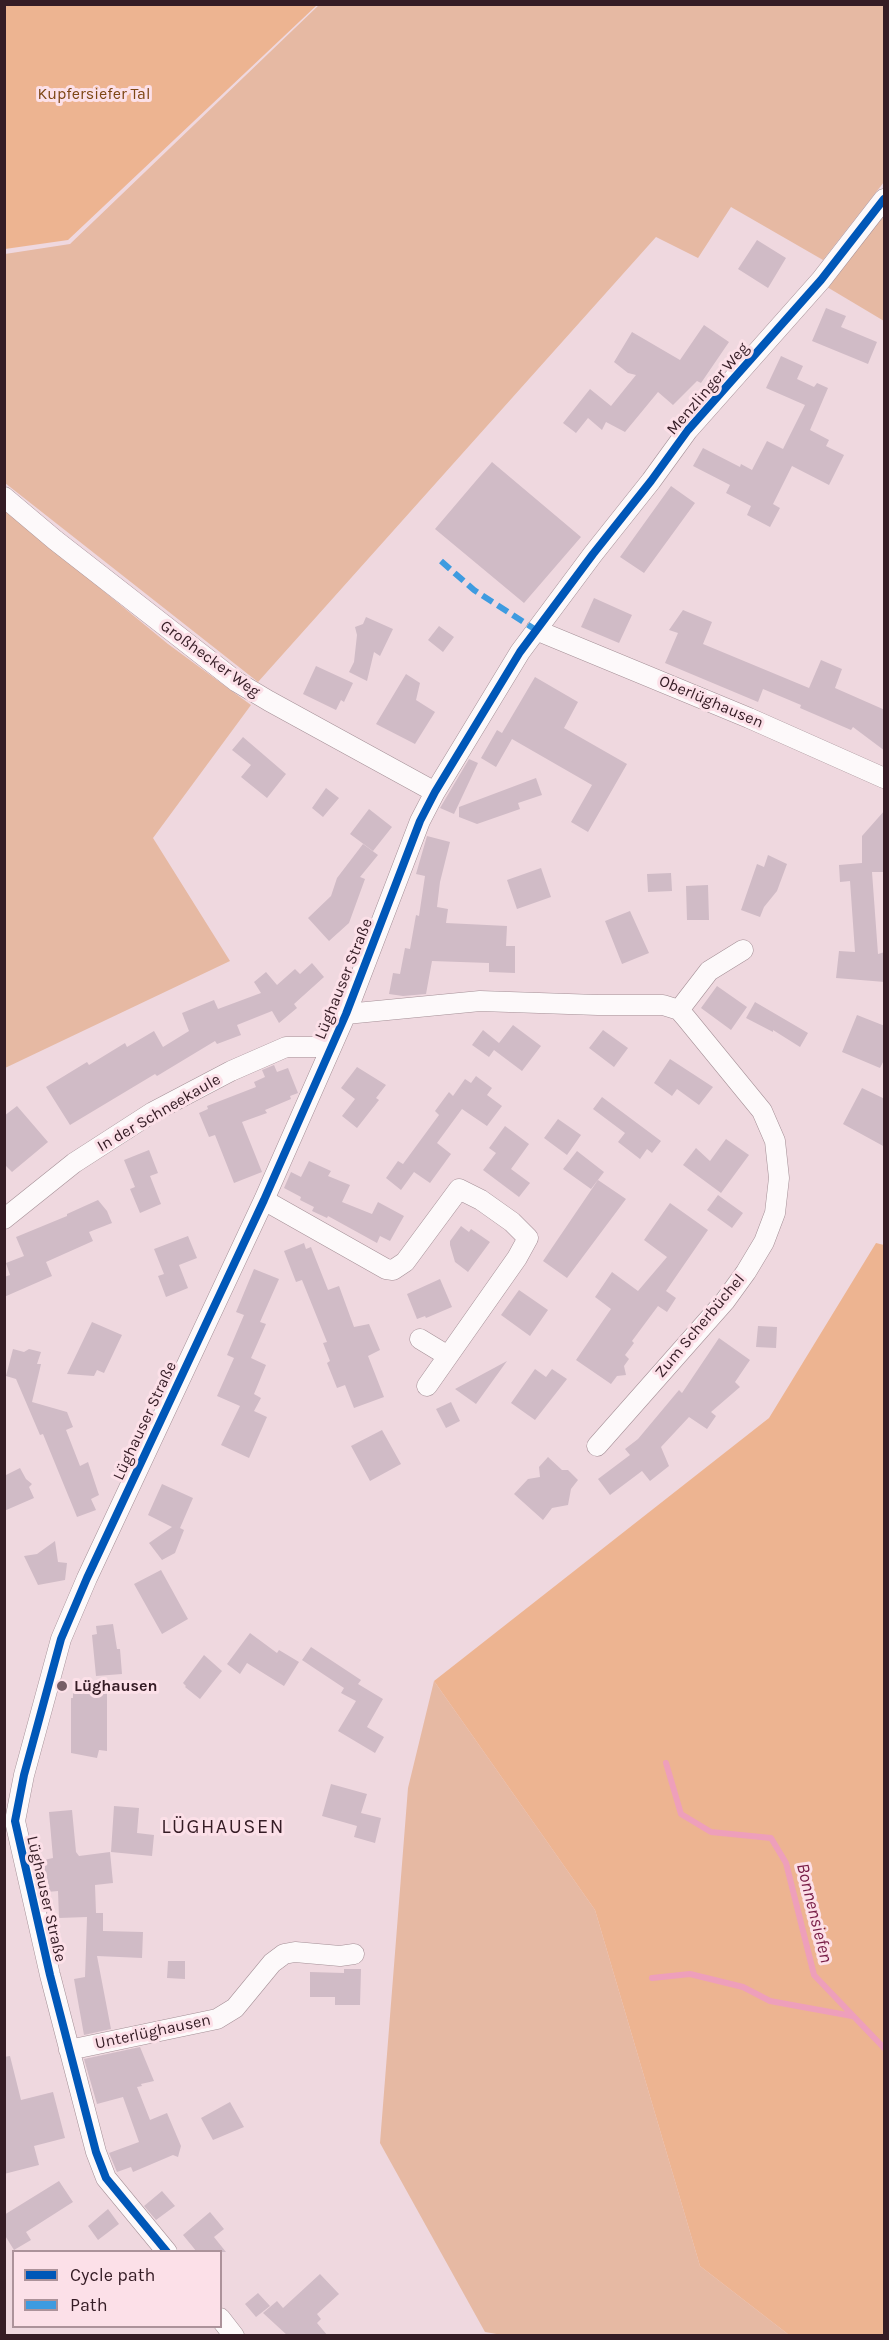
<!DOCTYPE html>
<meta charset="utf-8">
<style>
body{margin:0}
#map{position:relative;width:889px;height:2340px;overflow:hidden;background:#efd8df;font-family:Karla,sans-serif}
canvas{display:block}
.frame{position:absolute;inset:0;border:6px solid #351c25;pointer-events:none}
.legend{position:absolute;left:12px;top:2250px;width:210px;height:78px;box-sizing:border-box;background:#fce0e8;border:2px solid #ac929a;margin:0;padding:8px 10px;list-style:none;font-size:18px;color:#351c25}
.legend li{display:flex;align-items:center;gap:12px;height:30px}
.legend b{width:30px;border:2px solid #ac929a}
</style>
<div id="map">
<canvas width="889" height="2340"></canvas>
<div class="frame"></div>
<ul class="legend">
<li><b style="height:8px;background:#0057b8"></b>Cycle path</li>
<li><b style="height:8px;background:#3e9be0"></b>Path</li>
</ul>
</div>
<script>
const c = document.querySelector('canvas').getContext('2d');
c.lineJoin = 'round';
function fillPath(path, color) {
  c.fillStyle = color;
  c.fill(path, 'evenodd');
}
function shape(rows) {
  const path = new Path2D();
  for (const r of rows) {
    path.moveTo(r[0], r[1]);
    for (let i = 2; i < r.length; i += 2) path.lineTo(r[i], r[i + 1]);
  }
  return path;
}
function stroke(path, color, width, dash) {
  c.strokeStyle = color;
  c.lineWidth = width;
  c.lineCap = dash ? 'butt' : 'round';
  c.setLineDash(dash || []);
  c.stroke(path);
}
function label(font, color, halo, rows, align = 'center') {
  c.font = font + ' Karla,sans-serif';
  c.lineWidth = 6;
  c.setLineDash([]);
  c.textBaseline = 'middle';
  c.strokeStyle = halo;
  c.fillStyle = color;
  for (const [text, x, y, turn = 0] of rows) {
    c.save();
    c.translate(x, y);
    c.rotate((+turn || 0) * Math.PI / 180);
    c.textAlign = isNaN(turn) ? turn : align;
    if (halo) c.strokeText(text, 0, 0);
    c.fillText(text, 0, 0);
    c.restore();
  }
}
const green = shape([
 [320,4,884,5,884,182,823,260,731,207,698,258,656,237,258,682,5,483,5,254,70,244],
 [884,214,884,321,827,287],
 [4,506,106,593,168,644,251,705,153,838,230,961,5,1068],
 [434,1681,595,1910,700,2266,789,2335,508,2336,485,2332,380,2143,408,1788]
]);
const forest = shape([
 [4,5,5,4,317,5,68,240,5,249],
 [876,1243,884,1245,884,2335,789,2335,700,2266,595,1910,434,1681,769,1418]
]);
const stream = shape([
 [666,1763,681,1814,711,1832,771,1838,786,1863,814,1975,884,2048],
 [652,1978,690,1974,743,1987,770,2001,852,2016]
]);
const building = shape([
 [757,240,786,258,768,288,738,269],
 [826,308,846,316,841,327,877,342,868,364,812,341],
 [704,325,729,342,701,383,697,381,673,405,658,392,625,432,606,422,602,430,588,418,576,433,563,423,590,389,611,406,636,375,628,373,614,362,632,332,680,360],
 [781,356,803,366,797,379,814,387,817,383,828,388,810,430,829,440,826,446,844,455,829,485,792,466,773,504,780,508,770,527,747,515,751,506,726,493,730,485,693,466,703,448,740,467,741,464,752,470,767,441,783,449,805,405,766,388],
 [492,462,581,537,524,603,435,529],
 [671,486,695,503,644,573,620,557],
 [594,598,632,615,619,643,581,627],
 [683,610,712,622,703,644,809,688,821,660,842,669,835,688,885,710,885,751,853,727,851,730,800,708,801,705,763,689,758,702,665,663,678,633,669,630],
 [366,617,393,629,380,656,374,652,367,681,349,672,354,662,357,635,355,627,363,624],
 [439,626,454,637,443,652,428,640],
 [316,666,353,683,344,702,341,700,336,710,303,694],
 [406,674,420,683,416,700,435,712,415,744,376,724],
 [535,677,578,702,564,728,627,764,588,832,571,822,592,785,512,739,496,767,481,758,497,730,502,733],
 [243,737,286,774,267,798,241,777,251,765,232,750],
 [469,759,478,763,454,814,440,808],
 [536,778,542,795,518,803,520,809,477,824,459,817,459,807],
 [326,788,339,798,323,817,312,808],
 [369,809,392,827,373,851,350,834],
 [885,810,885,872,872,872,878,954,885,952,885,982,836,978,839,951,855,952,850,881,840,882,839,865,862,863,862,836],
 [427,836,450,842,440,882,437,907,448,909,446,923,507,926,506,946,515,946,515,973,489,972,489,963,432,961,426,994,403,996,389,994,393,973,400,974,405,948,410,949,416,915,419,916,425,876,416,874],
 [363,844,378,855,360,877,365,879,349,923,329,941,308,918,331,896,337,878],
 [768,855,787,864,777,891,764,907,760,917,741,910,757,864,764,867],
 [541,868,551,897,517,909,507,880],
 [671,873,672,891,648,892,647,874],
 [708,885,709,920,687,920,686,886],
 [630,911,649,953,622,964,605,921],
 [312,963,324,977,294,1004,297,1008,279,1023,272,1011,237,1025,241,1035,217,1044,215,1041,157,1076,155,1074,70,1125,46,1087,87,1062,89,1065,125,1043,127,1047,154,1031,163,1047,189,1031,182,1013,214,1000,218,1009,261,993,254,982,266,972,277,985,295,969,300,974],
 [717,986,747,1007,731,1030,701,1008],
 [755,1002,808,1033,800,1047,773,1030,773,1032,746,1018],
 [857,1015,885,1026,885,1058,880,1068,842,1052],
 [513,1025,541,1046,522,1071,494,1050,489,1057,472,1045,483,1030,499,1043],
 [603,1030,628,1048,614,1067,589,1048],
 [670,1059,713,1087,699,1105,677,1089,672,1096,654,1083],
 [274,1065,277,1072,288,1068,298,1093,290,1096,291,1099,265,1110,267,1113,242,1122,262,1172,234,1183,215,1135,209,1137,199,1113,208,1109,207,1106,256,1087,254,1082,265,1077,262,1070],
 [357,1067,386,1085,376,1098,379,1100,357,1128,342,1116,355,1099,341,1088],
 [476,1076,492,1088,487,1095,502,1106,487,1126,462,1109,437,1143,451,1154,430,1183,414,1172,401,1190,386,1178,398,1161,403,1164,439,1115,435,1111,449,1092,453,1096,465,1079,471,1083],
 [862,1088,885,1099,885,1147,843,1124],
 [602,1097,661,1141,652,1153,647,1149,640,1159,618,1142,625,1133,593,1109],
 [17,1106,48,1142,12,1172,4,1164,4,1116],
 [558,1119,581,1135,567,1155,544,1138],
 [505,1126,529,1144,511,1169,530,1183,519,1197,483,1170,496,1153,489,1148],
 [726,1139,749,1155,721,1193,683,1165,696,1148,710,1161],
 [149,1150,158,1173,150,1176,161,1204,140,1213,130,1189,135,1187,124,1160],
 [577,1151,604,1172,591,1189,563,1169],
 [309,1161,331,1171,328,1176,350,1185,342,1202,372,1214,378,1202,404,1216,390,1241,380,1236,377,1243,328,1216,327,1218,312,1211,314,1207,300,1200,301,1197,284,1188,291,1172,301,1177],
 [598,1180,626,1199,567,1278,543,1261],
 [718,1195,743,1213,732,1228,707,1210],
 [98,1200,107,1211,112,1223,89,1232,93,1241,46,1262,52,1276,4,1297,4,1277,10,1275,6,1263,24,1256,16,1237,67,1216,67,1214],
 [670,1203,708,1230,666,1291,676,1298,667,1312,658,1306,632,1341,634,1343,625,1355,629,1359,624,1366,626,1375,617,1376,611,1384,576,1360,611,1309,595,1297,612,1272,638,1291,667,1257,644,1240],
 [461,1226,469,1232,471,1229,490,1242,468,1272,455,1262,450,1245,450,1241],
 [188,1236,197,1258,179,1265,188,1288,166,1297,158,1276,164,1274,154,1249],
 [304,1243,306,1249,311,1247,328,1290,339,1286,354,1327,369,1324,380,1350,368,1356,384,1397,354,1408,345,1385,337,1388,327,1363,330,1361,323,1343,327,1342,302,1280,296,1282,284,1251],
 [254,1269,279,1279,260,1322,266,1324,251,1358,266,1365,254,1394,261,1398,254,1411,267,1417,249,1458,221,1445,240,1406,217,1396,234,1358,227,1355,244,1315,236,1312],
 [440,1279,452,1307,426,1318,425,1316,417,1319,407,1294],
 [519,1290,548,1310,530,1336,501,1315],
 [92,1322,122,1335,104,1373,97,1370,94,1376,67,1374],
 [758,1326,777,1327,776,1348,756,1347],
 [719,1338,750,1360,735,1382,740,1387,711,1412,716,1416,707,1429,689,1417,661,1447,669,1466,650,1481,642,1471,610,1495,598,1479,630,1455,625,1449,638,1439,679,1390,682,1393],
 [13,1349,24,1352,29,1349,41,1352,37,1364,41,1364,32,1402,67,1412,73,1427,66,1430,80,1466,88,1462,99,1495,91,1499,96,1510,77,1517,43,1434,40,1435,16,1379,6,1376],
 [507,1361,476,1404,455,1389],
 [535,1369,546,1377,552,1369,567,1379,535,1420,511,1403],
 [451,1402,460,1421,446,1428,436,1409],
 [382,1430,401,1464,370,1481,351,1446],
 [548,1457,562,1470,568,1470,578,1480,571,1489,568,1505,552,1508,543,1520,514,1494,528,1479,540,1477,539,1467],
 [20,1468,26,1479,32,1484,29,1487,34,1498,4,1511,4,1476],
 [162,1484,193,1498,180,1528,184,1530,175,1553,162,1560,149,1543,172,1527,148,1515],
 [55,1541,58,1562,67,1563,65,1580,38,1585,24,1556,37,1554],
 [161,1570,188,1619,162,1634,134,1584],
 [113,1624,117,1649,120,1649,122,1674,96,1676,92,1635,97,1634,96,1626],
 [250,1633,277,1653,279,1650,299,1662,284,1686,247,1663,240,1674,227,1664],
 [311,1647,361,1680,358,1684,383,1699,367,1727,384,1737,375,1753,338,1731,356,1701,341,1693,344,1688,302,1660],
 [204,1655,222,1671,200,1699,185,1687,186,1686,183,1683],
 [73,1686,107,1692,107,1751,99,1750,97,1758,71,1753,71,1698,73,1698],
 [331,1784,367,1794,361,1813,381,1818,375,1843,354,1837,357,1826,322,1816],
 [114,1806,139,1808,137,1833,154,1835,152,1856,111,1852],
 [72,1810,76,1852,79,1856,110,1852,113,1883,95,1885,96,1913,103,1913,103,1931,143,1932,142,1958,97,1956,111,2029,84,2035,74,1979,85,1977,87,1917,59,1918,58,1891,47,1892,44,1860,53,1858,49,1812],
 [168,1961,185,1961,185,1979,167,1978],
 [344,1969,361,1969,360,2005,335,2005,335,1997,310,1997,310,1972,344,1973],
 [140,2047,154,2081,141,2084,142,2086,137,2087,150,2120,167,2113,181,2146,178,2157,173,2155,133,2172,131,2167,117,2172,109,2153,139,2142,123,2097,97,2104,84,2059],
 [10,2056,21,2100,53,2092,65,2138,34,2146,39,2165,4,2174,4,2057],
 [230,2102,244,2127,213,2140,201,2118],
 [59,2181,73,2202,26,2232,31,2240,14,2250,4,2234,4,2215],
 [162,2191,175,2206,156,2220,144,2206],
 [108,2209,119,2224,98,2240,88,2226],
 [210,2212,224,2229,214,2237,226,2252,197,2252,183,2235],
 [320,2274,339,2294,317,2314,321,2319,317,2323,328,2336,288,2336,263,2313,277,2301,283,2308],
 [258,2293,270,2306,256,2317,245,2304]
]);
const street = shape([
 [4,497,55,540,237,682,269,701,435,792],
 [536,630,749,718,884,778],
 [679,1010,709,971,743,950],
 [346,1014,480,1001,598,1005,663,1005,679,1010,686,1018,762,1111,775,1141,779,1178,775,1213,764,1242,746,1272,725,1301,597,1446],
 [264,1200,386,1269,393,1270,405,1262,459,1189,481,1200,512,1222,528,1238,517,1258,427,1386],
 [4,1219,74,1163,153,1112,231,1071,286,1047,331,1047],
 [420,1339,448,1356],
 [69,2050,217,2019,235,2008,272,1963,284,1954,295,1952,340,1956,354,1954],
 [167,2252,106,2178,96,2152,50,1975,15,1821,24,1775,61,1639,87,1578,264,1200,346,1014,420,821,435,792,520,652,593,554,651,481,688,430,821,280,884,199],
 [220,2318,234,2336]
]);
const quiet = shape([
 [441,561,474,590,536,630]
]);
const cycleway = shape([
 [167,2252,106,2178,96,2152,50,1975,15,1821,24,1775,61,1639,87,1578,264,1200,346,1014,420,821,435,792,520,652,593,554,651,481,688,430,821,280,884,199]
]);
const markers = [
 [62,1686,6,"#765e66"]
];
const parkNames = [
 ["Kupfersiefer Tal",94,94]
];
const streetNames = [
 ["Menzlinger Weg",708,389,-49],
 ["Großhecker Weg",210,659,36],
 ["Oberlüghausen",711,702,23],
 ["Lüghauser Straße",344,979,-68],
 ["In der Schneekaule",159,1113,-30],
 ["Zum Scherbüchel",700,1326,-50],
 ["Lüghauser Straße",145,1421,-65],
 ["Lüghauser Straße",46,1899,77],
 ["Unterlüghausen",153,2032,-12]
];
const poiNames = [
 ["Lüghausen",74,1686]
];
const waterNames = [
 ["Bonnensiefen",814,1913,76]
];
const quarterNames = [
 ["LÜGHAUSEN",223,1827]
];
fillPath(green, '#e6b9a3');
fillPath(forest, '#edb491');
stroke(stream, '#ee9fbb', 6);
fillPath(building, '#d0bbc6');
stroke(street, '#a48f96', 21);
stroke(street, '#fdf9fa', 20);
stroke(quiet, '#3e9be0', 6, [12, 6]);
stroke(cycleway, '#0057b8', 8);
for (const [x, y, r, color] of markers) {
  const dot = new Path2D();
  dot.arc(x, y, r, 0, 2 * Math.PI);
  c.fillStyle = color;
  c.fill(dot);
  stroke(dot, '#fce0e8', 2);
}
label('16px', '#7e4715', '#fce0e8', parkNames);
label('16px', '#351c25', '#fce0e8', streetNames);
label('bold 16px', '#351c25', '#fce0e8', poiNames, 'left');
label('italic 18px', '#771b45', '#fce0e8', waterNames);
c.letterSpacing = '1.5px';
label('20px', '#351c25', '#fce0e8', quarterNames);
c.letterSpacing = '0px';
</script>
